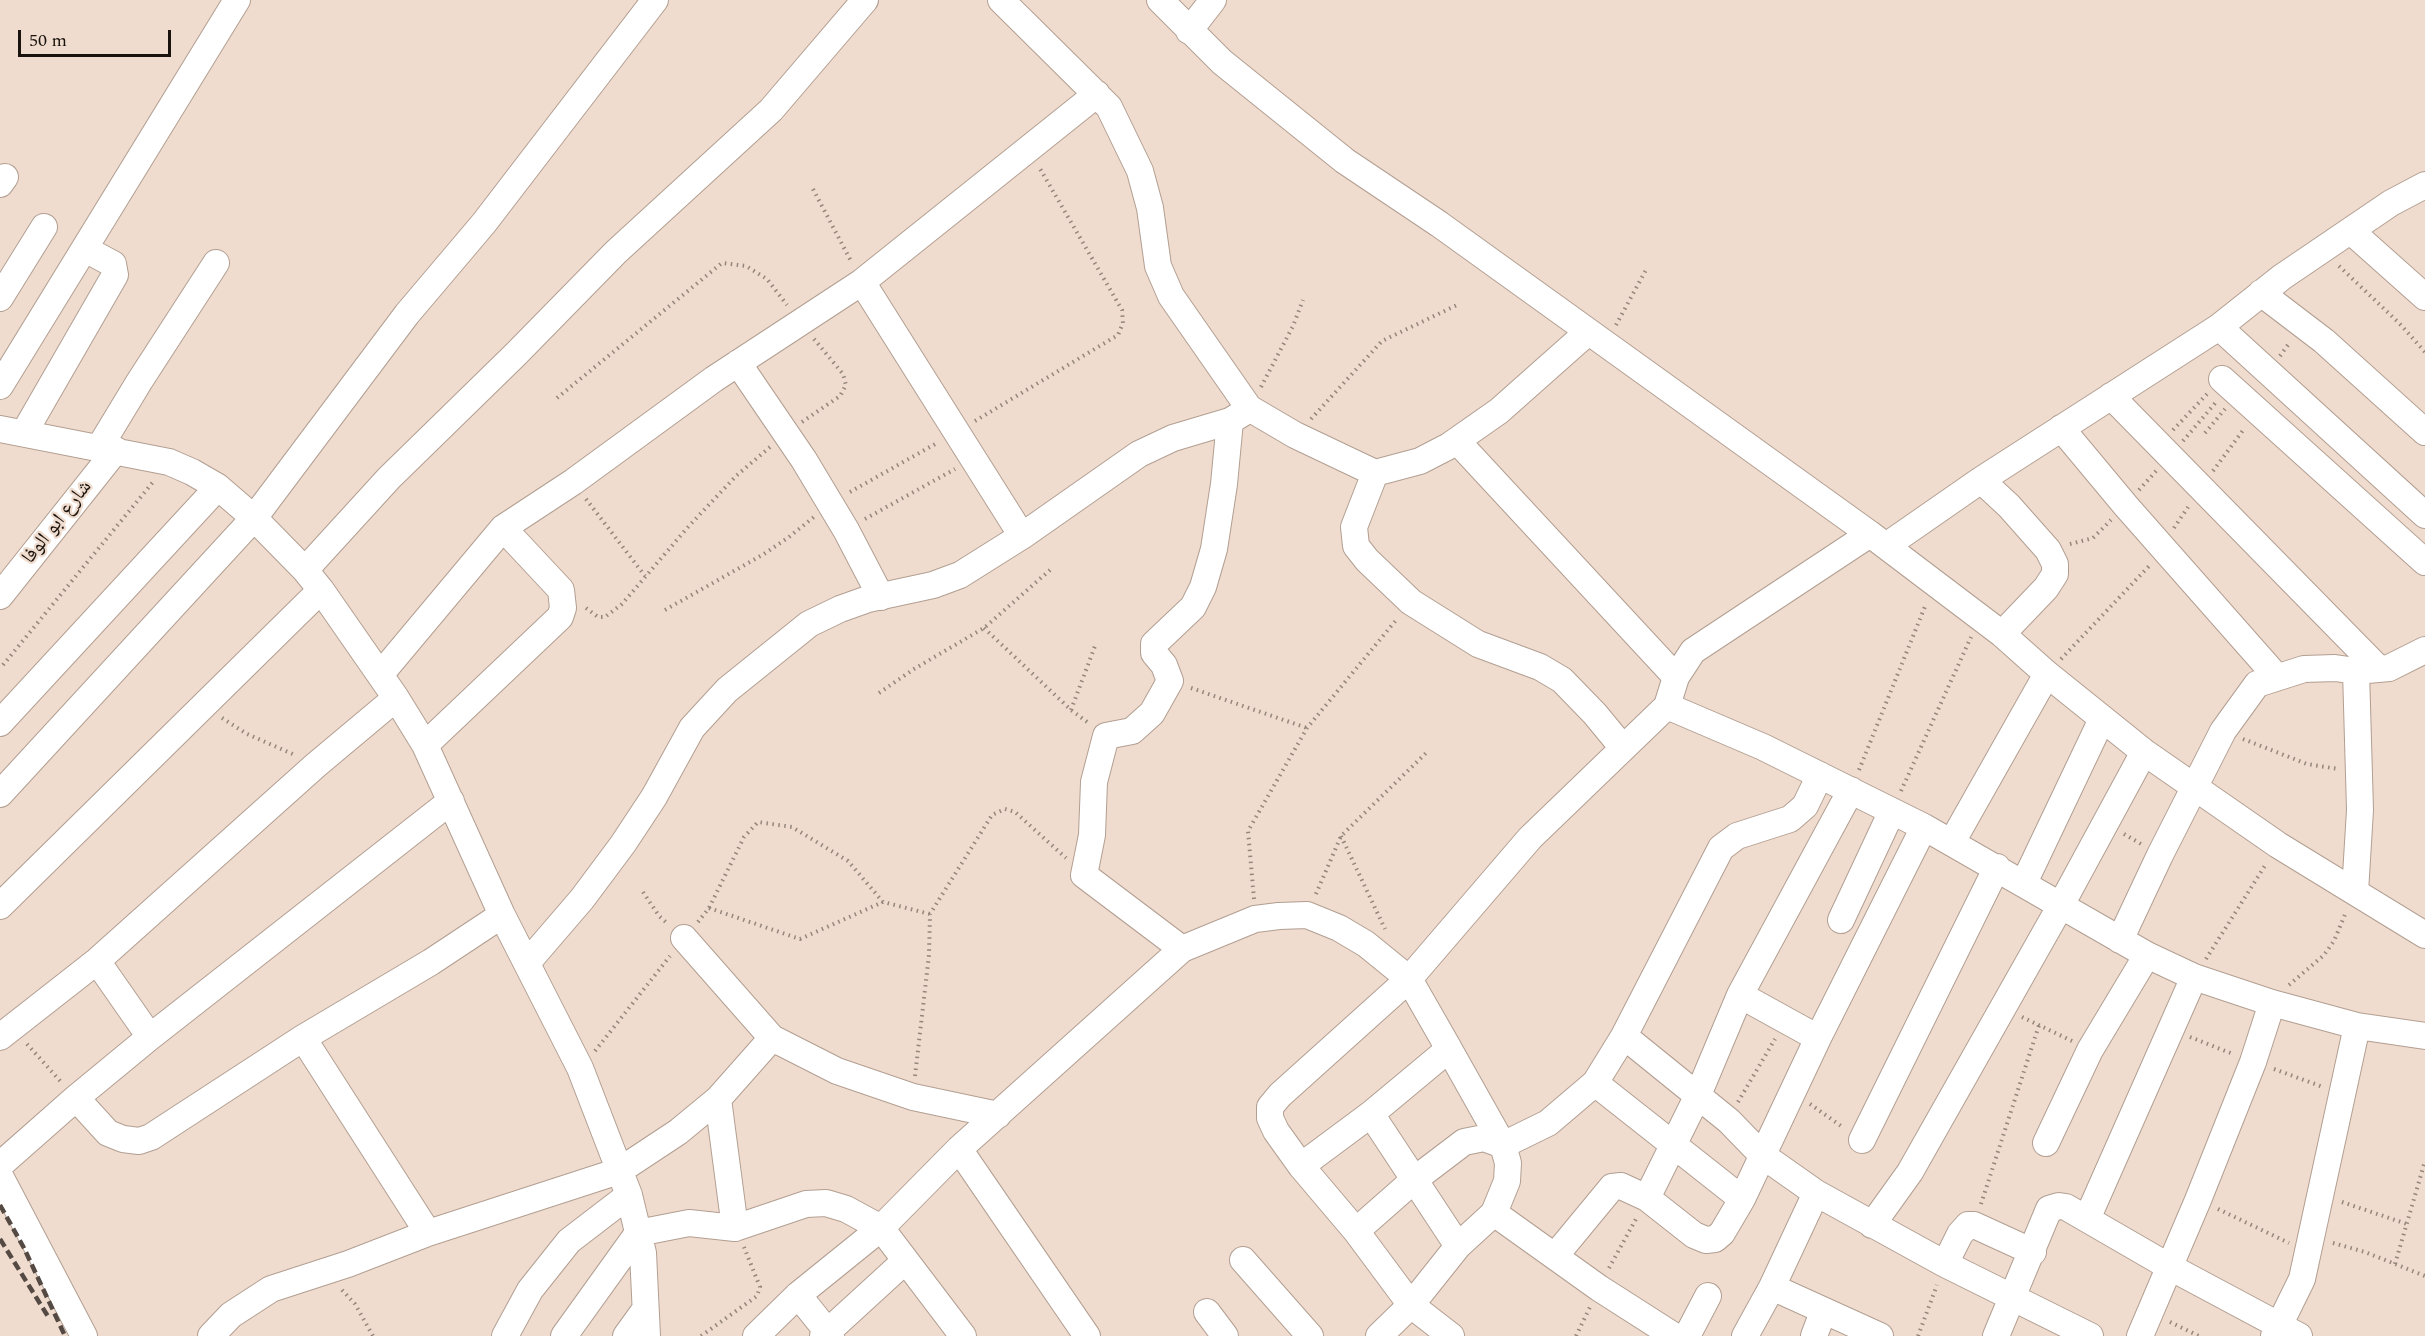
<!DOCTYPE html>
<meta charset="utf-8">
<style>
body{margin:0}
#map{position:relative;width:2425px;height:1336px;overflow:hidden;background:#efdcce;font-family:Spectral,serif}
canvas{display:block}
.scale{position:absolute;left:18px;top:30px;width:153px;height:27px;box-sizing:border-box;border:3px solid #19120d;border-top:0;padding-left:8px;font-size:18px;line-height:21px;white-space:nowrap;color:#19120d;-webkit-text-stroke:4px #efdcce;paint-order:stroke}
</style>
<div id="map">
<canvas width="2425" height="1336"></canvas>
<div class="scale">50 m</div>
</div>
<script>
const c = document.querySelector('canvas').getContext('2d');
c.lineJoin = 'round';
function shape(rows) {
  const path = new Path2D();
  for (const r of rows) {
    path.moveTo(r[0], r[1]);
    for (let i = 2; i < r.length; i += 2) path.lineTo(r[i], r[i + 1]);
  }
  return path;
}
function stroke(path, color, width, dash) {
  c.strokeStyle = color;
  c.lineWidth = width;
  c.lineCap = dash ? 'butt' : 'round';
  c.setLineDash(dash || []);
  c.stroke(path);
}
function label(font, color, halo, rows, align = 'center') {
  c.font = font + ' Spectral,"Noto Naskh Arabic",serif';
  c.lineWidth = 4.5;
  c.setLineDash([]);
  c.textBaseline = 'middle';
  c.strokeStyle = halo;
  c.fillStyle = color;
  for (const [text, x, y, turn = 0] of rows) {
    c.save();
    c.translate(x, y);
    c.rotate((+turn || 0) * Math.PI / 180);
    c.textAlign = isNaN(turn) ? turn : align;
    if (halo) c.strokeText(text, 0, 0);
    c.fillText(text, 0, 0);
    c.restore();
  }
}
const path = shape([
 [813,189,852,263],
 [2339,266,2399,323,2425,352],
 [1616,325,1647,268],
 [2280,356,2290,342],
 [1261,387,1293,326,1303,300],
 [557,398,722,263,746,266,767,279,787,305],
 [1311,419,1382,341,1457,305],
 [975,421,1118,335,1123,323,1122,310,1039,167],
 [802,422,840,396,846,385,843,374,814,339],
 [2173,430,2207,394],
 [2205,433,2225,409],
 [2183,441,2217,401],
 [2213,471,2244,429],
 [2139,490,2156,471],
 [850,492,937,443],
 [586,499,645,576],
 [865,519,955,469],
 [2174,528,2188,507],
 [2070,544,2093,538,2111,520],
 [586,608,598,617,605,617,622,604,688,527,736,476,770,447],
 [665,610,764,554,789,537,814,517],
 [984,628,1071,710,1090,724],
 [2061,659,2150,565],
 [3,665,153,482],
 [1191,688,1307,728],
 [879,693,914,669,984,628,1050,570],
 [1071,710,1095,646],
 [222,718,247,734,295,755],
 [2243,739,2307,764,2338,769],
 [1859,770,1926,604],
 [1901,791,1971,637],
 [2124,834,2141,844],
 [1341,836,1385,929],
 [643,892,659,916,668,924],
 [1316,894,1341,836,1426,753],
 [1254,899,1248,831,1307,728,1397,619],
 [709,908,800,939,883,902],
 [698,922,709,908,744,837,758,822,792,827,848,861,883,902,930,914],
 [2206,959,2266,864],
 [2289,985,2324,955,2334,941,2346,912],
 [2022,1017,2072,1041],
 [2190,1037,2233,1054],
 [27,1044,62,1083],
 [595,1051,670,956],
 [2274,1069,2323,1087],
 [915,1076,929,955,930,914,992,815,1005,809,1015,812,1066,858],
 [1738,1102,1775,1039],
 [1810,1104,1844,1128],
 [2342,1202,2407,1224],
 [1981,1204,2039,1025],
 [2218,1209,2289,1243],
 [2333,1243,2365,1252,2425,1276],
 [2395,1264,2425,1161],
 [1609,1268,1637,1217],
 [342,1290,355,1304,373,1336],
 [2170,1322,2199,1336],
 [701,1336,757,1296,760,1287,744,1247],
 [1576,1336,1590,1307],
 [1918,1336,1937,1285]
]);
const minor = shape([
 [1001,0,1109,107,1140,171,1150,208,1158,266,1171,296,1249,408,1295,435,1375,473,1354,527,1356,546,1367,560,1411,602,1478,644,1540,667,1562,680,1595,714,1623,748],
 [1160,0,1222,62,1345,161,1439,224,1870,534,2002,634,2047,674,2144,752,2278,845,2425,935],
 [1189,31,1213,0],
 [0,184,5,177],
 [2352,232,2425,297],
 [862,282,1022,536],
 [2261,293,2324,341,2425,432],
 [0,298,44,227],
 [2219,327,2425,515],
 [738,363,804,460,846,530,881,597],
 [2222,379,2425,562],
 [0,386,237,0],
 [2111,396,2379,669],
 [2061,428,2126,506,2276,676],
 [0,429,169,462,192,472,218,487,254,518,305,570,321,590,396,698,425,745,502,915,580,1068,629,1195,643,1253,647,1336],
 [24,433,115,275,113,264,85,249],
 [1457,441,1676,677],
 [99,448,139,382,216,263],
 [1375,473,1420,461,1449,446,1499,411,1588,332],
 [1981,480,2009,506,2048,550,2055,564,2055,574,2046,588,2002,634],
 [1886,546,1981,480,2219,327,2282,277,2391,203,2425,185],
 [305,570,389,478,516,354,616,252,771,110,865,0],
 [0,596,116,450],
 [380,675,503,528,573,482,714,379,862,282,1097,94],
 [1667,706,1763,747,1924,827,2147,955,2194,977,2272,1003,2357,1026,2425,1036],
 [0,723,218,487],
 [425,745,560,617,563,608,561,590,503,528],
 [0,794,254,518,407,314,484,223,655,0],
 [1952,842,2047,674],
 [2024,883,2102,719],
 [2355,892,2360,810,2356,671,2389,668,2425,650],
 [0,906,321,590],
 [1841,920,1892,811],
 [684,938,772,1038,718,1099,735,1228],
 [2120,940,2160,855,2223,731,2257,684,2304,669,2335,668,2356,671],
 [1182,949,1084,875,1092,835,1094,782,1106,736,1132,731,1152,713,1170,681,1164,665,1154,653,1154,644,1193,607,1203,587,1214,549,1224,484,1230,421,1243,413],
 [97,961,150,1037],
 [527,963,582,899,623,844,654,797,692,728,727,690,809,624,840,609,868,599,933,585,960,575,1022,536,1139,454,1173,438,1230,421],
 [1740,995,1818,1038],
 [1624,1036,1729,1121,1762,1155,1816,1193,1945,1264,2090,1336],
 [0,1037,97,961,316,765,396,698],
 [303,1038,428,1233],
 [772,1038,837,1071,913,1097,998,1115],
 [1595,1083,1742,1199],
 [76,1098,108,1133,123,1139,139,1141,151,1137,303,1038,431,962,502,915],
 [1371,1114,1458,1246],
 [1862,1140,1997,867],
 [2046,1143,2090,1050,2147,955],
 [959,1149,1087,1336],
 [0,1165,76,1098,150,1037,451,801],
 [0,1176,84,1336],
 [1647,1198,1698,1095,1740,995,1851,790],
 [1494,1213,1599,1288,1674,1336],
 [2087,1219,2194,977],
 [1872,1225,1910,1172,2061,905,2144,752],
 [1356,1231,1414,1180,1464,1142,1484,1138,1503,1145,1548,1123,1595,1083,1624,1036,1721,848,1737,836,1790,819,1805,806,1820,775],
 [1555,1256,1612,1187,1621,1186,1647,1198,1694,1235,1706,1240,1715,1239,1722,1233,1742,1199,1818,1038,1924,827],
 [1243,1260,1310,1336],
 [1945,1264,1960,1234,1968,1225,1974,1225,2033,1252],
 [1772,1287,1880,1336],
 [798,1295,831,1336],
 [1207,1312,1225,1336],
 [211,1336,231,1315,271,1289,348,1264,428,1233,619,1171,678,1132,718,1099],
 [505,1336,530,1290,569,1241,629,1195],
 [564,1336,638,1233,689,1223,735,1228,806,1204,826,1203,846,1209,881,1228,963,1336],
 [626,1336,644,1311],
 [756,1336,798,1295,881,1228,959,1149,1182,949,1255,919,1279,916,1307,915,1339,928,1366,944,1409,979,1449,1049,1371,1114,1301,1166],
 [823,1336,905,1261],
 [1379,1336,1411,1305,1458,1246,1494,1213,1507,1181,1508,1163,1503,1145,1449,1049],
 [1451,1336,1411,1305,1356,1231,1301,1166,1276,1131,1270,1118,1270,1107,1280,1095,1409,979,1530,838,1667,706,1676,677,1693,651,1870,534],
 [1687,1336,1708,1296],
 [1745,1336,1772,1287,1816,1193],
 [1814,1336,1823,1312],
 [1996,1336,2049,1209,2059,1206,2066,1207,2168,1266,2299,1336],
 [2140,1336,2198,1200,2253,1062,2272,1003],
 [2274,1336,2302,1279,2357,1026]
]);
const rail = shape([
 [0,1205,24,1248,65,1336],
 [0,1239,49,1318]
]);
const streetNames = [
 ["شارع ابو الوفا",58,523,-52]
];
stroke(minor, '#b29f92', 28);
stroke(path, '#94867c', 4, [1.5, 4.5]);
stroke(minor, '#fff', 26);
stroke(rail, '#554a43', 4.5, [9, 4.5]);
label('20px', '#19120d', '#efdcce', streetNames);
</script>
